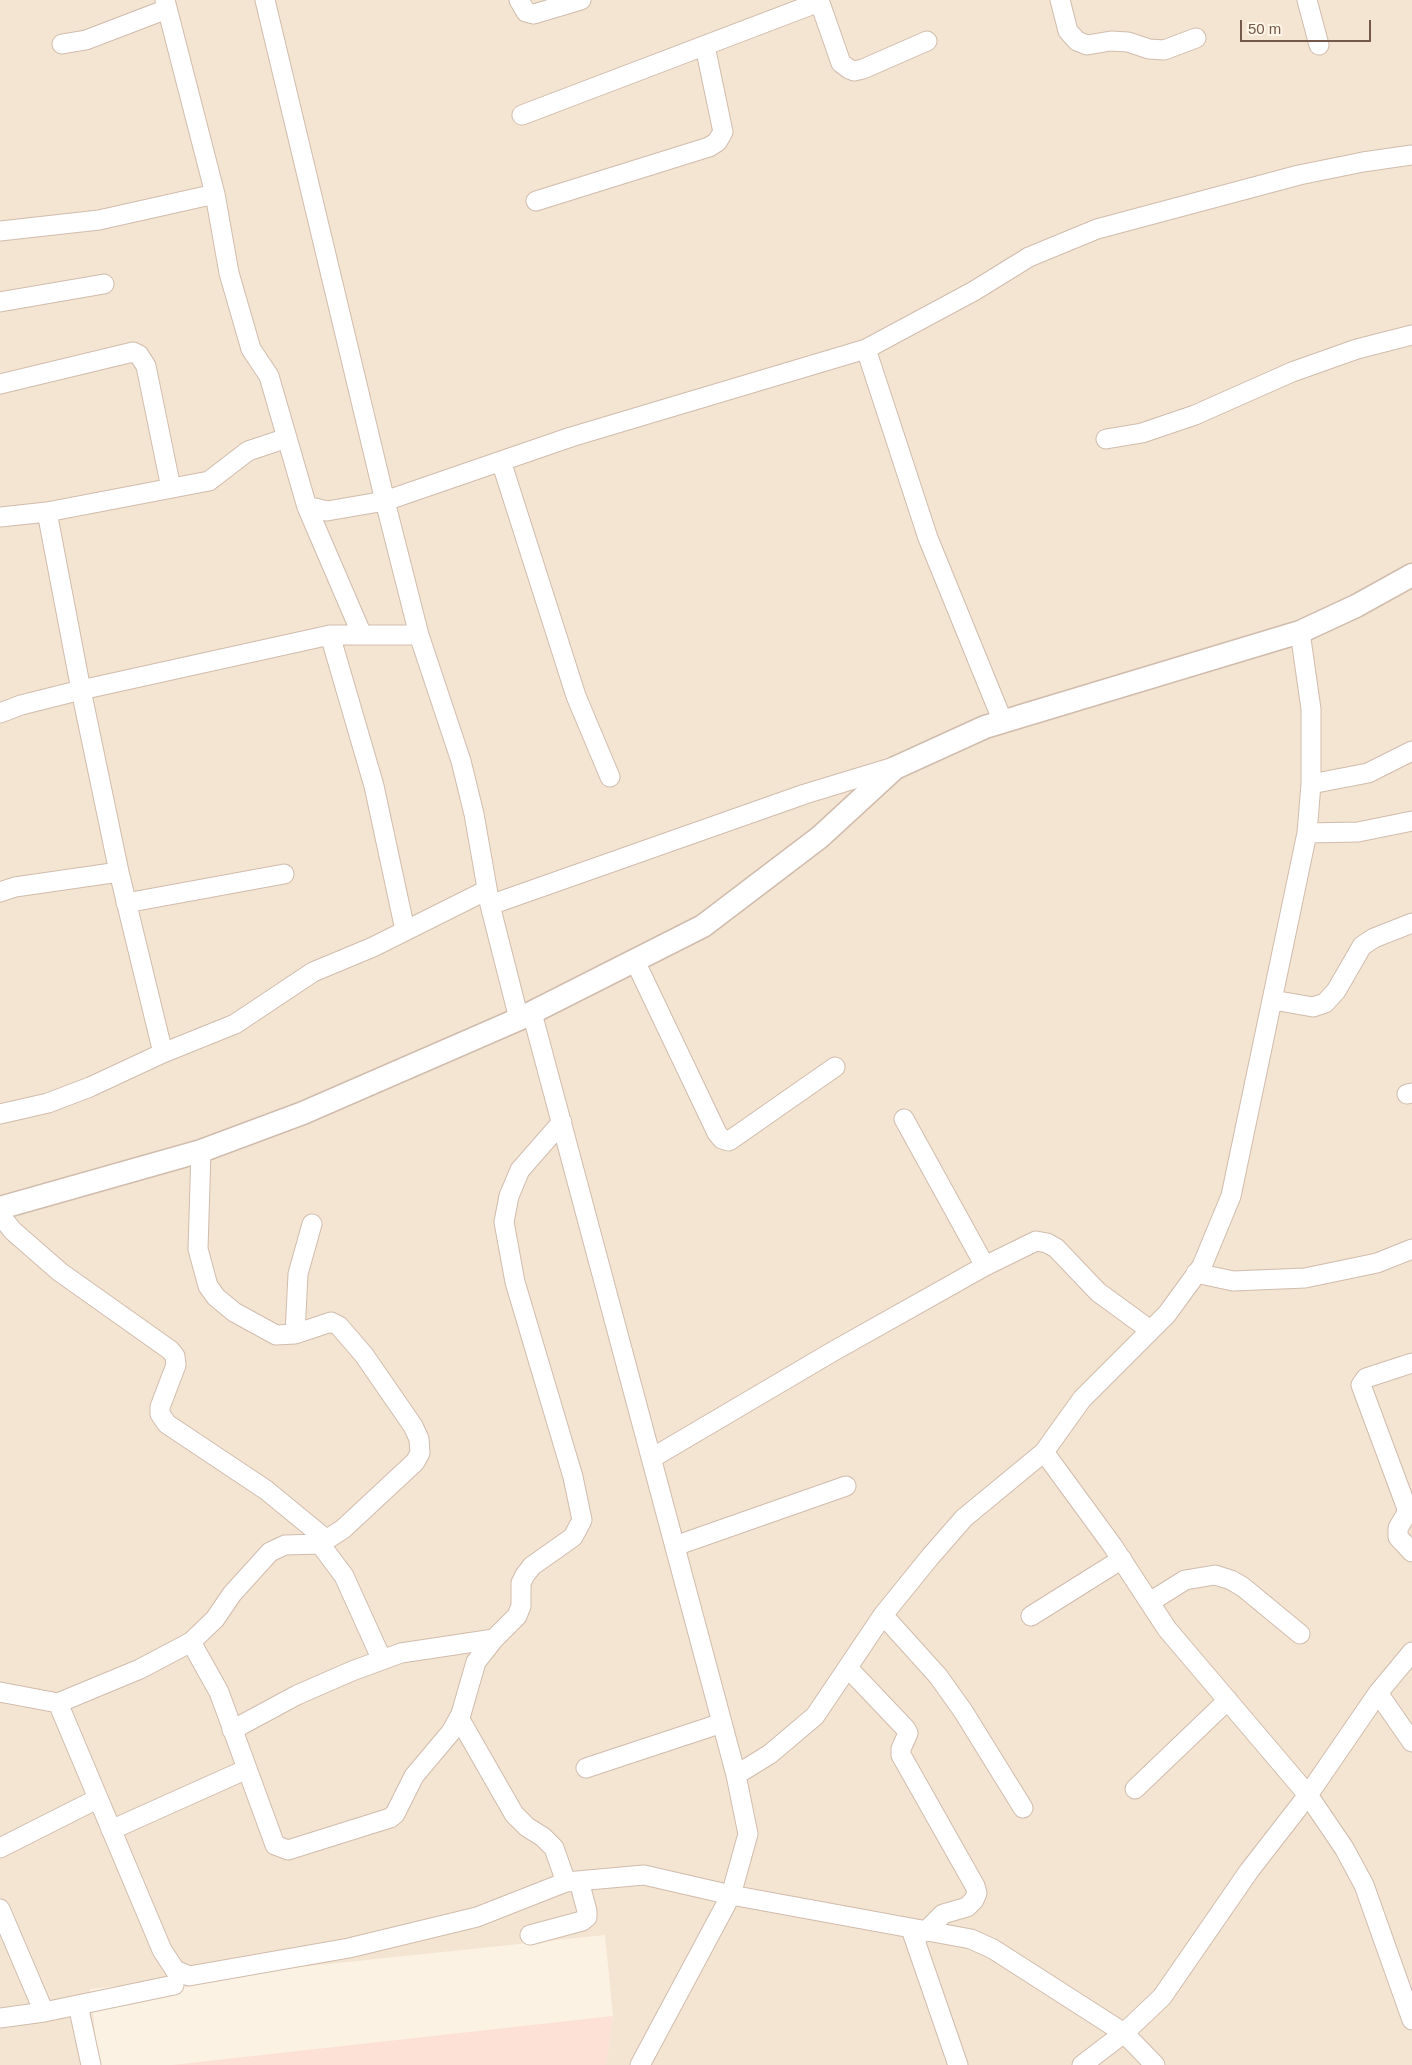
<!DOCTYPE html>
<style>
body{margin:0}
#map{position:relative;width:1412px;height:2065px;overflow:hidden;background:#fcf2e3;font-family:Helvetica,sans-serif}
canvas{display:block}
.scale{position:absolute;left:1240px;top:20px;width:131px;height:22px;box-sizing:border-box;border:2px solid #745849;border-top:0;padding-left:6px;font-size:15px;line-height:18px;white-space:nowrap;color:#745849;-webkit-text-stroke:4px #fff6e9;paint-order:stroke}
</style>
<div id="map">
<canvas width="1412" height="2065"></canvas>
<div class="scale">50 m</div>
</div>
<script>
const c = document.querySelector('canvas').getContext('2d');
c.lineJoin = 'round';
function fillPath(path, color) {
  c.fillStyle = color;
  c.fill(path, 'evenodd');
}
function shape(rows) {
  const path = new Path2D();
  for (const r of rows) {
    path.moveTo(r[0], r[1]);
    for (let i = 2; i < r.length; i += 2) path.lineTo(r[i], r[i + 1]);
  }
  return path;
}
function stroke(path, color, width, dash) {
  c.strokeStyle = color;
  c.lineWidth = width;
  c.lineCap = dash ? 'butt' : 'round';
  c.setLineDash(dash || []);
  c.stroke(path);
}
const residential = shape([
 [0,0,1412,0,1412,2065,606,2065,613,2016,605,1935,90,1989,99,2065,0,2065]
]);
const commercial = shape([
 [613,2016,606,2065,172,2065]
]);
const minor = shape([
 [165,0,215,194,229,273,251,349,269,376,307,507,362,635],
 [265,0,385,501,419,635,461,761,474,814,490,905,519,1019],
 [519,0,526,12,534,14,581,0],
 [819,0,841,63,849,69,854,71,863,69,927,41],
 [1060,0,1068,31,1077,41,1087,45,1111,41,1128,42,1149,49,1164,50,1196,38],
 [1307,0,1319,45],
 [62,44,86,40,167,9],
 [522,115,819,2],
 [536,201,709,147,717,142,723,132,705,46],
 [0,231,99,220,215,194],
 [0,302,104,284],
 [866,349,928,538,1003,722],
 [0,384,133,352,139,355,146,366,171,488],
 [1106,439,1142,433,1195,415,1292,372,1357,349,1412,335],
 [501,461,576,696,610,777],
 [315,508,327,511,385,501,571,437,866,349,974,291,1029,257,1097,229,1299,175,1363,162,1412,155],
 [47,512,209,481,248,451,287,438],
 [0,517,47,512,81,690,21,705,0,713],
 [330,635,374,786,405,930],
 [1311,784,1368,773,1412,751],
 [1307,833,1358,832,1412,821],
 [0,892,15,887,119,872],
 [126,903,284,874],
 [490,905,805,794,897,766],
 [635,961,717,1133,722,1139,729,1141,835,1067],
 [1273,1000,1313,1007,1325,1003,1336,991,1362,946,1374,938,1412,923],
 [532,1013,736,1775,748,1834,731,1895,640,2065],
 [163,1053,119,872,81,690,330,635,419,635],
 [1407,1094,1412,1093],
 [0,1114,48,1103,90,1087,163,1053,235,1024,313,972,373,947,487,890],
 [201,1151,198,1249,208,1286,216,1297,234,1312,276,1335,295,1334,331,1322,339,1326,364,1355,413,1426,419,1439,420,1453,415,1462,343,1529,320,1544,285,1545,270,1552,232,1594,215,1619,191,1642,140,1669,58,1703,162,1950,175,1970,189,1976,349,1948,477,1917,566,1882,644,1875,731,1895,971,1939,993,1949,1124,2033,1155,2065],
 [0,1215,13,1231,60,1272,170,1350,175,1356,176,1365,160,1407,160,1414,167,1424,266,1490,327,1540],
 [985,1266,1036,1241,1047,1243,1056,1248,1098,1292,1150,1330],
 [1196,1273,1233,1281,1305,1278,1377,1263,1412,1249],
 [295,1334,298,1274,312,1224],
 [1412,1363,1366,1378,1361,1385,1406,1506,1407,1513,1398,1528,1398,1537,1412,1552],
 [1044,1452,1112,1545,1167,1629,1308,1795,1344,1848,1364,1885,1412,2020],
 [652,1458,832,1352,985,1266,904,1119],
 [320,1544,344,1576,382,1660],
 [675,1546,846,1486],
 [1150,1602,1185,1580,1215,1575,1231,1580,1243,1587,1300,1634],
 [883,1615,938,1676,963,1711,1023,1808],
 [1031,1616,1122,1559],
 [191,1642,219,1692,275,1845,288,1850,390,1818,395,1814,414,1776,451,1732,461,1714,476,1662,494,1639,517,1616,521,1606,521,1583,525,1575,532,1566,573,1537,582,1520,573,1477,515,1282,504,1222,509,1196,520,1170,562,1122],
 [848,1668,905,1728,908,1733,901,1749,901,1755,975,1886,977,1893,974,1900,967,1907,943,1914,925,1932],
 [0,1692,58,1703],
 [1378,1693,1412,1742],
 [459,1718,514,1814,527,1827,543,1837,554,1848,566,1882],
 [232,1730,297,1695,352,1671,401,1653,494,1639],
 [586,1768,722,1723],
 [736,1775,770,1754,815,1716,883,1615,930,1557,964,1518,1044,1452,1082,1399,1167,1314,1202,1266,1231,1196,1307,833,1311,784,1311,709,1300,632],
 [1135,1789,1228,1700],
 [111,1830,247,1769],
 [0,1848,97,1799],
 [0,1909,44,2012],
 [911,1929,958,2065],
 [530,1935,582,1921,587,1917,587,1911,579,1881],
 [78,2005,91,2065],
 [0,2018,44,2012,174,1985],
 [1082,2065,1124,2033,1162,1997,1249,1871,1308,1795,1378,1693,1412,1652]
]);
const tertiary = shape([
 [0,1208,201,1151,303,1113,519,1019,703,926,820,837,895,768,985,727,1300,632,1356,606,1412,575]
]);
fillPath(residential, '#f4e4d2');
fillPath(commercial, '#fde1d7');
stroke(minor, '#d0bcad', 21);
stroke(tertiary, '#d0bcad', 25);
stroke(minor, '#fff', 19);
stroke(tertiary, '#fff', 22);
</script>
